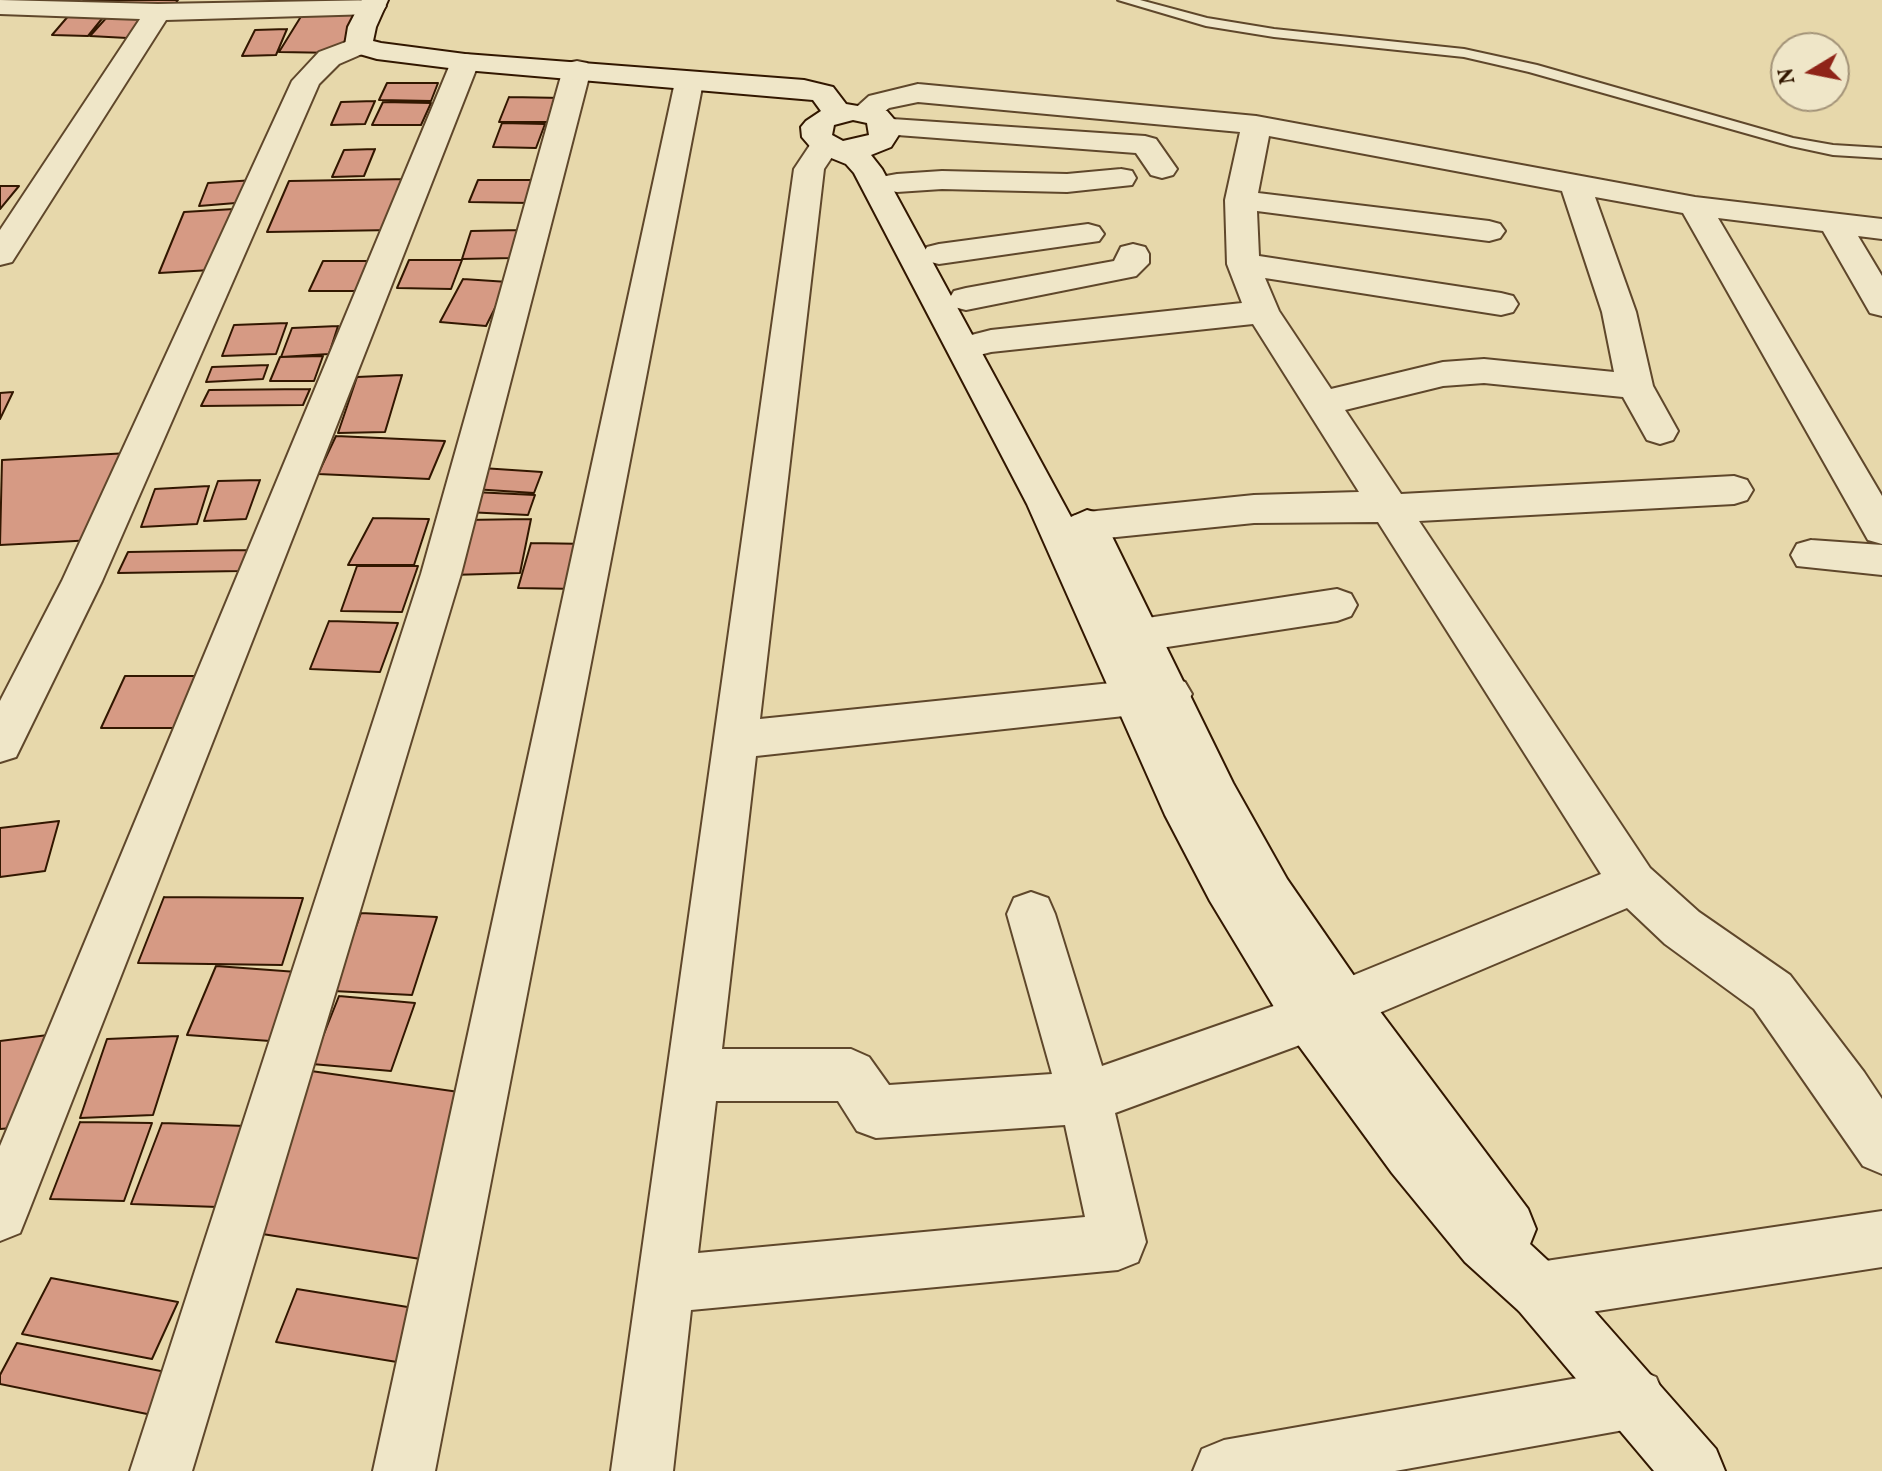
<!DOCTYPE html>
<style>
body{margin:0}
#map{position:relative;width:1882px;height:1471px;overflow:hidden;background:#e7d8ab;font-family:Vollkorn,serif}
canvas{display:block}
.north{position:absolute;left:1770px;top:32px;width:80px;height:80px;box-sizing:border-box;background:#efe6c8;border:2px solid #a39378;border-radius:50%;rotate:260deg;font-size:22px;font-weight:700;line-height:32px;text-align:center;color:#321700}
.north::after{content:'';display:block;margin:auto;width:28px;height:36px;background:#8f2418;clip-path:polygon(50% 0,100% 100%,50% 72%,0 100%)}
</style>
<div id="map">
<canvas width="1882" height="1471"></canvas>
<div class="north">N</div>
</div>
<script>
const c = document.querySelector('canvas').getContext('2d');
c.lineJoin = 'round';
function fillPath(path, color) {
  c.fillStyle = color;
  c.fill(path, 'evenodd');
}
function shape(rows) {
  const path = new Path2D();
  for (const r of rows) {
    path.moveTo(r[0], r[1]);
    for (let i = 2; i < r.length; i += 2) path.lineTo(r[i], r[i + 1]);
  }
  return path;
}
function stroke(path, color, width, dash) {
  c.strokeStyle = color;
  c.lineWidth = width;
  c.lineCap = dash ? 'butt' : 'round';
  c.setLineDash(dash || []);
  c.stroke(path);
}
const building = shape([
 [84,0,178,0,175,4,81,4,84,0],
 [305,10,362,11,338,53,279,52,305,10],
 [70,14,105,15,88,36,52,35,70,14],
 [108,16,145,17,127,38,90,36,108,16],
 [287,29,276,55,242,56,255,30,287,29],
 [387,83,438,83,431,101,379,100,387,83],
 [509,97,563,98,554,122,499,122,509,97],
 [375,101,365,124,331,125,341,102,375,101],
 [383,102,431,103,421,125,372,125,383,102],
 [502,123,545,124,536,148,493,147,502,123],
 [375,149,364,176,332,177,344,150,375,149],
 [411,179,394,230,267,232,289,181,411,179],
 [255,180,248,202,199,206,208,183,255,180],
 [478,180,538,180,530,203,469,202,478,180],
 [0,186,19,186,0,209,0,186],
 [234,209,211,270,159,273,184,212,234,209],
 [521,230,513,258,462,259,471,231,521,230],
 [409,260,462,260,451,289,397,288,409,260],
 [323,261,374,261,361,291,309,291,323,261],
 [463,279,508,282,486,326,440,322,463,279],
 [287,323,276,354,222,356,234,325,287,323],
 [338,326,329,354,281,357,292,328,338,326],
 [323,356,314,381,270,381,280,357,323,356],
 [268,365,263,379,206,382,212,367,268,365],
 [402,375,385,432,338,433,357,377,402,375],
 [310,389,303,405,201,406,209,390,310,389],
 [13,392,0,419,0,393,13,392],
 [336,436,445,441,429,479,318,474,336,436],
 [129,453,94,540,0,545,2,460,129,453],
 [482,468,542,472,534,493,473,489,482,468],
 [260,480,246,519,204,521,218,481,260,480],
 [209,486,197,524,141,527,155,489,209,486],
 [474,492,535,495,528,515,466,512,474,492],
 [373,518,429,519,414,565,348,565,373,518],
 [531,519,520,573,451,575,464,520,531,519],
 [531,543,589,544,578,589,518,588,531,543],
 [249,550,241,571,118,573,128,552,249,550],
 [357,566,418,566,402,612,341,611,357,566],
 [329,621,398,623,380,672,310,669,329,621],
 [125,676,212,676,192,728,101,728,125,676],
 [59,821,45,871,0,877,0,828,59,821],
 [164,897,303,898,282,965,138,963,164,897],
 [361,913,437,917,412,995,333,991,361,913],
 [216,966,297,972,270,1041,187,1035,216,966],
 [339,996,415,1003,391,1071,312,1064,339,996],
 [48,1035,12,1128,0,1129,0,1041,48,1035],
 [178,1036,153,1115,80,1118,107,1039,178,1036],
 [311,1071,473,1094,433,1261,256,1233,311,1071],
 [80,1122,152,1123,124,1201,50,1199,80,1122],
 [162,1123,245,1126,218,1207,131,1204,162,1123],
 [51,1278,178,1302,152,1359,22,1334,51,1278],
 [297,1289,426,1310,409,1364,276,1342,297,1289],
 [17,1343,171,1373,152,1415,0,1384,0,1375,17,1343]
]);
const lane = shape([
 [1118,0,1140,0,1207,18,1274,29,1464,49,1537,65,1793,138,1833,145,1882,148,1882,158,1833,155,1791,146,1529,72,1464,57,1274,37,1206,26,1118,0]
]);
const street = shape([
 [0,0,158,4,381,0,386,6,382,12,373,14,166,20,12,262,0,265,0,230,140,19,0,14,0,0],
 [359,37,369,39,373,45,369,51,339,64,319,84,102,581,16,757,0,762,0,701,62,581,292,81,319,52,359,37],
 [465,54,475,56,479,62,28,1213,20,1233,0,1241,0,1146,451,62,455,56,465,54],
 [577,61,587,63,591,69,461,574,192,1471,130,1471,421,574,563,69,567,63,577,61],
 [689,73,699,76,703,82,435,1471,373,1471,675,82,679,76,689,73],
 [918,84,1256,116,1695,197,1882,219,1882,239,1858,236,1882,276,1882,316,1870,313,1823,231,1718,218,1882,496,1882,544,1868,540,1683,213,1595,197,1636,312,1653,386,1678,431,1673,440,1660,444,1647,440,1623,397,1484,383,1443,386,1345,410,1401,494,1734,476,1747,480,1753,490,1747,500,1734,504,1419,521,1650,868,1699,912,1790,975,1864,1072,1882,1099,1882,1174,1863,1166,1754,1009,1665,944,1627,908,1327,1035,1115,1113,1146,1242,1138,1262,1118,1270,691,1310,673,1471,611,1471,794,169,814,139,825,136,836,139,840,145,824,169,760,719,1170,677,1185,682,1192,694,1185,706,1170,711,756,756,722,1049,851,1049,869,1057,889,1085,1052,1074,1007,914,1014,898,1031,892,1048,898,1055,914,1102,1066,1305,995,1601,874,1378,522,1254,523,1087,540,1073,536,1067,526,1073,516,1087,512,1254,495,1359,492,1253,324,991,352,964,359,952,356,947,348,952,340,991,330,1242,303,1227,264,1225,200,1240,132,918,102,889,108,877,118,1145,136,1156,139,1177,169,1173,175,1162,178,1151,175,1136,153,884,134,874,131,869,125,873,120,855,119,850,113,869,96,918,84],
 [1269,136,1562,191,1602,312,1614,372,1484,359,1443,362,1331,389,1279,311,1265,278,1501,315,1513,312,1518,304,1513,296,1501,293,1259,256,1257,211,1489,241,1500,238,1505,231,1500,224,1489,221,1258,193,1269,136],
 [716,1101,838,1101,857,1131,876,1138,1065,1125,1085,1217,698,1253,716,1101],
 [1121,169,1132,171,1136,178,1132,185,1067,192,942,189,897,192,886,190,882,183,886,176,897,174,942,171,1067,174,1121,169],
 [1088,224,1099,227,1104,234,1099,241,939,264,927,261,923,254,927,247,939,244,1088,224],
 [1133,244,1145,247,1149,254,1149,263,1136,276,966,310,954,307,949,299,954,291,966,288,1114,261,1121,247,1133,244],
 [1811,540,1882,545,1882,575,1797,566,1791,555,1797,544,1811,540],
 [1337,589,1351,594,1357,605,1351,616,1337,621,1141,651,1126,647,1120,635,1126,623,1141,619,1337,589],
 [1882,1211,1882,1267,1539,1320,1519,1311,1510,1291,1519,1271,1539,1262,1882,1211],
 [1635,1368,1656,1377,1665,1398,1656,1419,1635,1428,1395,1471,1193,1471,1202,1449,1224,1440,1635,1368]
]);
const secondary = shape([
 [362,0,388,0,376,27,373,41,381,43,465,54,804,80,833,87,846,104,887,111,899,125,900,133,891,147,871,155,882,169,1071,517,1087,510,1101,514,1233,783,1287,879,1361,986,1528,1209,1536,1229,1530,1244,1559,1271,1716,1449,1725,1471,1654,1471,1519,1311,1465,1262,1392,1173,1291,1035,1210,901,1165,815,1027,504,854,173,846,164,814,151,802,137,801,127,806,121,821,111,813,100,465,70,377,59,349,51,345,45,348,27,362,0],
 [853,120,867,123,869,135,843,141,832,135,834,125,853,120]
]);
fillPath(building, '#d69a84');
stroke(building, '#321700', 2);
stroke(lane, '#5f472b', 4);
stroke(street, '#5f472b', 4);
stroke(secondary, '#321700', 4);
fillPath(lane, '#efe6c8');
fillPath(street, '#efe6c8');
fillPath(secondary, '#efe6c8');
</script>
